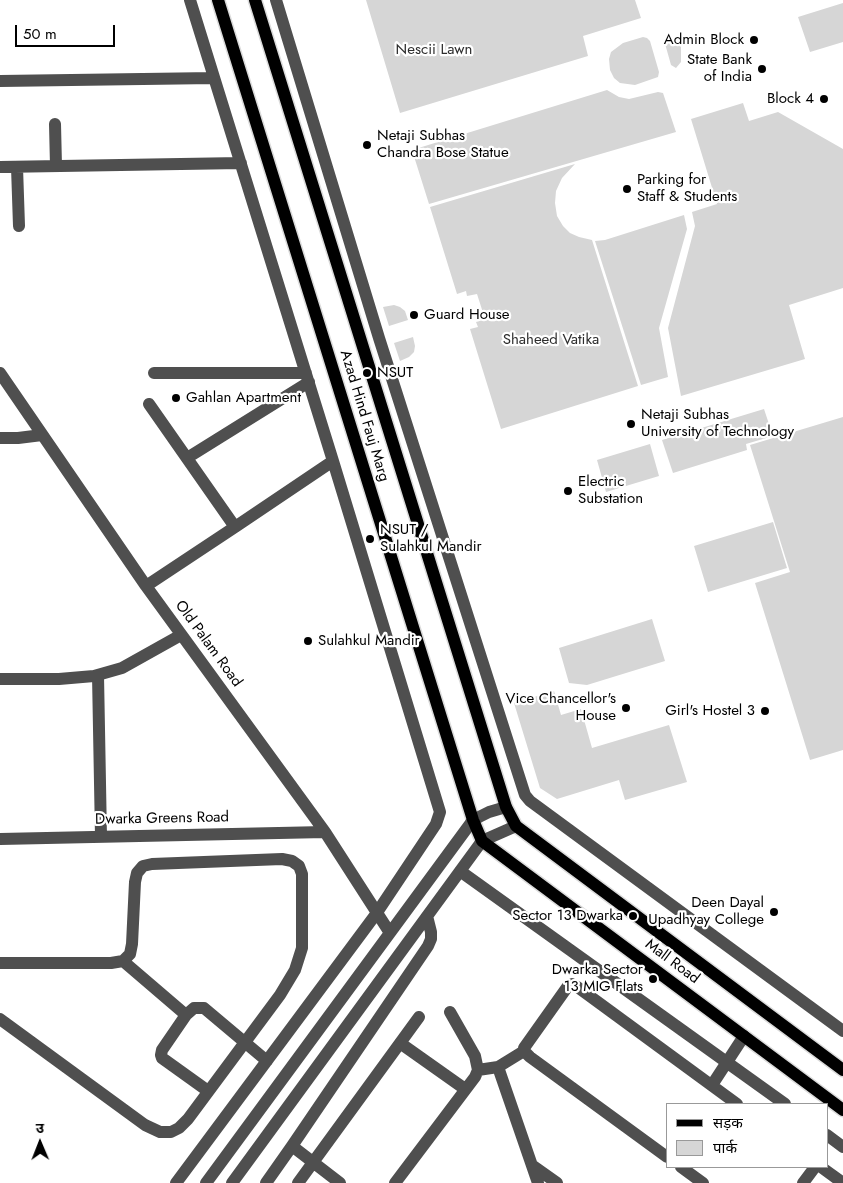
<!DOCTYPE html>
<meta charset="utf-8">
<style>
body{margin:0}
#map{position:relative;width:843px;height:1183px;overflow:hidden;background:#fff;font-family:Jost,"Noto Sans Devanagari",sans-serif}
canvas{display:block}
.legend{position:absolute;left:666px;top:1103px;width:162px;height:65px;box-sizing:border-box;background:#fff;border:1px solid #999;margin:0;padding:6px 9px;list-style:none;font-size:15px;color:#000}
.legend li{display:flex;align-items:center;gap:10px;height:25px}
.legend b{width:25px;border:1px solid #999}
.north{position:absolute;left:15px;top:1118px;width:50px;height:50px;-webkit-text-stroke:4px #fff;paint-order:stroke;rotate:359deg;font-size:14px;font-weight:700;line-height:20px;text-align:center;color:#000}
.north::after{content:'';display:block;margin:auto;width:18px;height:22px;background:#000;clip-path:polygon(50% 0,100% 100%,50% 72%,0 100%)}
.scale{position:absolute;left:15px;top:25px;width:100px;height:22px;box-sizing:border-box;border:2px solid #000;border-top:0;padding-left:6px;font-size:15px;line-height:18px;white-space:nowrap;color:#000;-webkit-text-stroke:4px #fff;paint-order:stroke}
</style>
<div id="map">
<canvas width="843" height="1183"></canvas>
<ul class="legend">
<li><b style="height:6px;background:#000"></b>सड़क</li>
<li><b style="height:14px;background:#d6d6d6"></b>पार्क</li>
</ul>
<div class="north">उ</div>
<div class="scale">50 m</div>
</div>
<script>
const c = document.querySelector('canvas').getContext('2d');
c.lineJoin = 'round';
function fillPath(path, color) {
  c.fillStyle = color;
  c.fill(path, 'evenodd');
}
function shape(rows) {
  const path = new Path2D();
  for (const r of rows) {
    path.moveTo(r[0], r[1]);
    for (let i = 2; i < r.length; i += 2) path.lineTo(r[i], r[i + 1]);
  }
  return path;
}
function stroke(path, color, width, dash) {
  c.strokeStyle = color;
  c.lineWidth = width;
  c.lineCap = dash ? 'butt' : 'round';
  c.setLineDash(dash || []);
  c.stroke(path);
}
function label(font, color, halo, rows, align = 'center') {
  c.font = font + ' Jost,sans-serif';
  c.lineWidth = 4.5;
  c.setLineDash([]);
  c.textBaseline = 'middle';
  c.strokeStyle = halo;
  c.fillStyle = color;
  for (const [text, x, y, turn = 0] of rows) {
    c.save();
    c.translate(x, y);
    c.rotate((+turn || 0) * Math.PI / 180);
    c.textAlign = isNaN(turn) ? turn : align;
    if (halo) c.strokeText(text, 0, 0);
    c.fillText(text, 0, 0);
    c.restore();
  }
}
const green = shape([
 [366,0,635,0,641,18,583,36,588,56,400,113],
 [843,3,843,42,810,52,798,17],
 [666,35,674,38,681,47,681,62,676,68,671,65,664,40],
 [643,37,647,38,650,41,659,72,658,77,635,85,620,83,614,78,610,70,609,59,611,52,623,43],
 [607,90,619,97,629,99,658,92,663,93,676,132,429,204,412,150],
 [743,103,749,121,778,112,843,149,843,288,789,305,805,359,681,396,668,328,695,226,692,212,717,204,691,119],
 [575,164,562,178,556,191,555,203,557,216,563,226,570,233,579,237,592,240,638,386,501,429,470,329,478,327,476,322,485,319,477,294,467,296,466,291,457,294,430,207],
 [684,215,687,229,659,328,668,377,641,385,595,241,605,240],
 [394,305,400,307,405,311,408,320,389,326,383,307],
 [413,337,415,346,414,352,409,357,400,361,394,343],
 [764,409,773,436,746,444,747,450,673,473,662,440],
 [843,417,843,750,810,760,755,583,790,572,750,445],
 [650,444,659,476,606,492,597,460],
 [773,522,787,568,708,592,694,546],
 [652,619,665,661,587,685,569,683,559,648],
 [554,691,561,715,581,709,592,748,669,725,687,782,625,800,619,780,557,799,540,788,514,703]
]);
const minor = shape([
 [276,0,379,338,525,795,530,801,843,1031],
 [0,81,214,78],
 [55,124,56,166],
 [0,167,241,163],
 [17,167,19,226],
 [0,373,146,586,325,832,390,933],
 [154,373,306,373],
 [0,438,18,438,42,435],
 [187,458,309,382],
 [235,527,333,461],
 [146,586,235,527,149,404],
 [98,675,101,837],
 [0,679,59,679,94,676,122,668,181,635],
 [0,839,325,832],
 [460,871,785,1104],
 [123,961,186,1015,194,1008,204,1008,267,1061],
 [0,963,111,963,123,961,130,954,132,944,135,882,137,873,143,866,152,864,282,859,292,861,299,866,302,874,302,948,295,970,280,995,188,1119,179,1128,171,1132,160,1132,145,1125,0,1019],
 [186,1015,162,1050,161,1055,162,1058,208,1091],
 [400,1043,465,1089],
 [498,1067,524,1051],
 [478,1070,498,1067,538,1183],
 [712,1085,744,1036],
 [827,1135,843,1147],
 [292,1146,340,1183],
 [667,1157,530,1057,524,1051,524,1048,568,986,572,984,576,986,737,1104],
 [533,1166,557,1183],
 [681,1167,703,1183],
 [821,1167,843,1183],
 [176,1183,376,914,436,824,440,812,333,461,190,0],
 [206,1183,473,820,489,812,506,807],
 [232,1183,482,841,516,826],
 [266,1183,292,1146,428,946,431,939,431,932,427,916],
 [298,1183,419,1017],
 [395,1183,475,1077,478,1070,475,1056,450,1012],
 [803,1183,815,1167]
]);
const major = shape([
 [218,0,473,820,482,841,843,1110],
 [255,0,506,807,516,826,843,1070]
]);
const markers = [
 [754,40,5,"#000"],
 [762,69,5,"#000"],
 [824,99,5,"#000"],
 [367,145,5,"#000"],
 [627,189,5,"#000"],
 [414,315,5,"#000"],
 [367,373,5,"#000"],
 [176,398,5,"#000"],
 [631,424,5,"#000"],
 [568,491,5,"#000"],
 [370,539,5,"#000"],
 [308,641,5,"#000"],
 [626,708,5,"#000"],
 [765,711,5,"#000"],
 [774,912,5,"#000"],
 [633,916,5,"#000"],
 [653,979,5,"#000"]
];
const poiNames = [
 ["Admin Block",744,40,"right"],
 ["State Bank",752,60,"right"],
 ["of India",752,77,"right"],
 ["Block 4",814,99,"right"],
 ["Netaji Subhas",377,136],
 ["Chandra Bose Statue",377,153],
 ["Parking for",637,180],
 ["Staff & Students",637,197],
 ["Guard House",424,315],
 ["NSUT",377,373],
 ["Gahlan Apartment",186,398],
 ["Netaji Subhas",641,415],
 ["University of Technology",641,432],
 ["Electric",578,482],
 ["Substation",578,499],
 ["NSUT /",380,530],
 ["Sulahkul Mandir",380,547],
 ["Sulahkul Mandir",318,641],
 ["Vice Chancellor's",616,699,"right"],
 ["House",616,716,"right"],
 ["Girl's Hostel 3",755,711,"right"],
 ["Deen Dayal",764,903,"right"],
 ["Upadhyay College",764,920,"right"],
 ["Sector 13 Dwarka",623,916,"right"],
 ["Dwarka Sector",643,970,"right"],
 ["13 MIG Flats",643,987,"right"]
];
const parkNames = [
 ["Nescii Lawn",434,50],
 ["Shaheed Vatika",551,340]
];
const streetNames = [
 ["Azad Hind Fauj Marg",364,416,73],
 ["Old Palam Road",208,644,54],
 ["Dwarka Greens Road",162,819,-1],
 ["Mall Road",672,962,37]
];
fillPath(green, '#d6d6d6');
stroke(major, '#dbdbdb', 15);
stroke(minor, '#4f4f4f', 12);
stroke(major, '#000', 12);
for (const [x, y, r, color] of markers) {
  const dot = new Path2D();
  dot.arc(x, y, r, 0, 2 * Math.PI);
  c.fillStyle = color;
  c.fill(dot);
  stroke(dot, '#fff', 2);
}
label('15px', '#000', '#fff', poiNames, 'left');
label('15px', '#2d2d2d', '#fff', parkNames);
label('15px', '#000', '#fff', streetNames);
</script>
